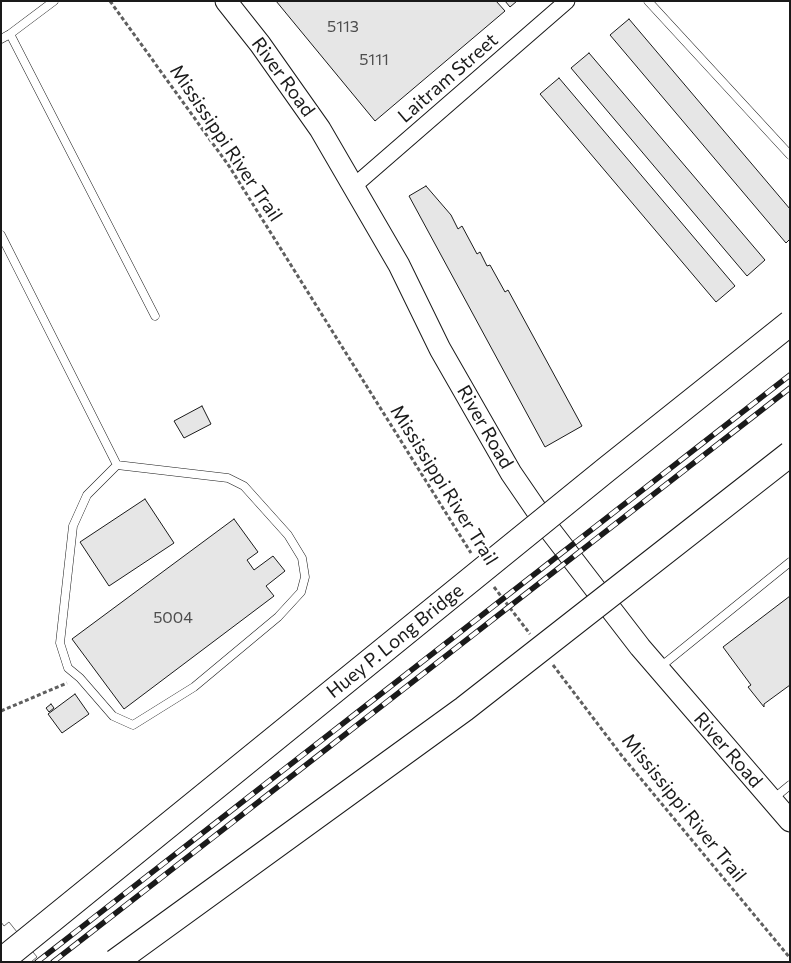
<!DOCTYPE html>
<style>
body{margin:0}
#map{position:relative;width:791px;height:963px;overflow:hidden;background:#fff;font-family:Commissioner,sans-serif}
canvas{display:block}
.frame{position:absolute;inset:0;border:2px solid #1a1a1a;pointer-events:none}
</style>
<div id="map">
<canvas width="791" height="963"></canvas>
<div class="frame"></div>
</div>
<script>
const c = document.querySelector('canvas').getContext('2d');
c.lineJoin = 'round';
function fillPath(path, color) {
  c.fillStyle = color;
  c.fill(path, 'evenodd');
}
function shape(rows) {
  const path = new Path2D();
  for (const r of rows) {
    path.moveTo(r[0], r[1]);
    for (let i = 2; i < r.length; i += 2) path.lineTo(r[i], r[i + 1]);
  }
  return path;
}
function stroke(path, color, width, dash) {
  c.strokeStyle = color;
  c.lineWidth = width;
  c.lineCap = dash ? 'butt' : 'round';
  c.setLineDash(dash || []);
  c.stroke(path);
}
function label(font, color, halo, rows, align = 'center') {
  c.font = font + ' Commissioner,sans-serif';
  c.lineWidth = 4;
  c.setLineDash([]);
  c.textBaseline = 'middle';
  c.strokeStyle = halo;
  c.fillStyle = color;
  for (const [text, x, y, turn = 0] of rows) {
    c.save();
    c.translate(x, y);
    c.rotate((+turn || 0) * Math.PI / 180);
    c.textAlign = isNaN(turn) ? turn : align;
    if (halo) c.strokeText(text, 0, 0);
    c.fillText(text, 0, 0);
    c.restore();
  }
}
const pier = shape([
 [1,922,4,926,9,922,37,957,31,962,1,962,1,922]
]);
const building = shape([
 [276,1,496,1,505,11,375,121,276,1],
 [505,1,517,1,510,7,505,1],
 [629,19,790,209,790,239,786,243,610,35,629,19],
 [589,53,765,260,747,276,571,68,589,53],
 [559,78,735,286,716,302,540,94,559,78],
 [426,186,451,215,458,229,462,226,477,254,480,252,487,266,490,265,505,292,508,290,582,426,545,447,409,196,426,186],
 [202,406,211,424,184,438,174,421,202,406],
 [145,499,174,543,109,586,80,542,145,499],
 [234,519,258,552,247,560,254,570,273,556,285,571,266,586,274,596,124,709,72,639,234,519],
 [790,596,790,685,764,704,764,707,748,687,751,685,723,647,790,596],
 [75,694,89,714,62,733,48,714,75,694],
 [51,704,54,708,49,712,46,708,51,704]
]);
const path = shape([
 [110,1,229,166,471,553],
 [494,587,530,634],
 [553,665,622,756,790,958],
 [1,711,67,683]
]);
const service = shape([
 [648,1,790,155],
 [10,34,155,316],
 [1,39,10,34,54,1],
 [1,235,117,465],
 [117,465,228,478,244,486,288,535,302,558,305,577,301,592,278,617,194,687,133,725,113,716,80,678,68,668,60,643,73,526,87,495,117,465],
 [659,668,790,562],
 [773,799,790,785]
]);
const minor = shape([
 [354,186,567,1]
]);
const secondary = shape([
 [226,1,260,44,320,129,399,265,440,349,511,473,550,530,640,647,790,821]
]);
const rail = shape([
 [37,962,790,375],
 [53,962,790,388]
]);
const trunkBridge = shape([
 [1,961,607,469,790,323],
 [115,962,464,709,790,454]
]);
const numberNames = [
 ["5113",343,27],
 ["5111",374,60],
 ["5004",173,618]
];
const streetNames = [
 ["River Road",283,77,54],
 ["Laitram Street",448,78,-41],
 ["Mississippi River Trail",226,143,56],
 ["River Road",485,427,60],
 ["Mississippi River Trail",444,485,58],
 ["Huey P. Long Bridge",395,641,-39],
 ["River Road",728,750,49],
 ["Mississippi River Trail",684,808,51]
];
fillPath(pier, '#fff');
stroke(pier, '#6a6a6a', 1);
fillPath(building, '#e6e6e6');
stroke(building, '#1a1a1a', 1);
stroke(service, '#1a1a1a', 9);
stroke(minor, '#1a1a1a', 17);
stroke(secondary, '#1a1a1a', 23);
stroke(path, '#5f5f5f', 3, [4, 2.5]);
stroke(service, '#fff', 8);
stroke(minor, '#fff', 15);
stroke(secondary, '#fff', 21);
stroke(rail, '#1a1a1a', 5.5);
stroke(rail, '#fff', 4, [11]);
stroke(trunkBridge, '#1a1a1a', 27, []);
stroke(trunkBridge, '#fff', 25);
label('16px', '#4d4d4d', null, numberNames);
label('19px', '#1a1a1a', '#fff', streetNames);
</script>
